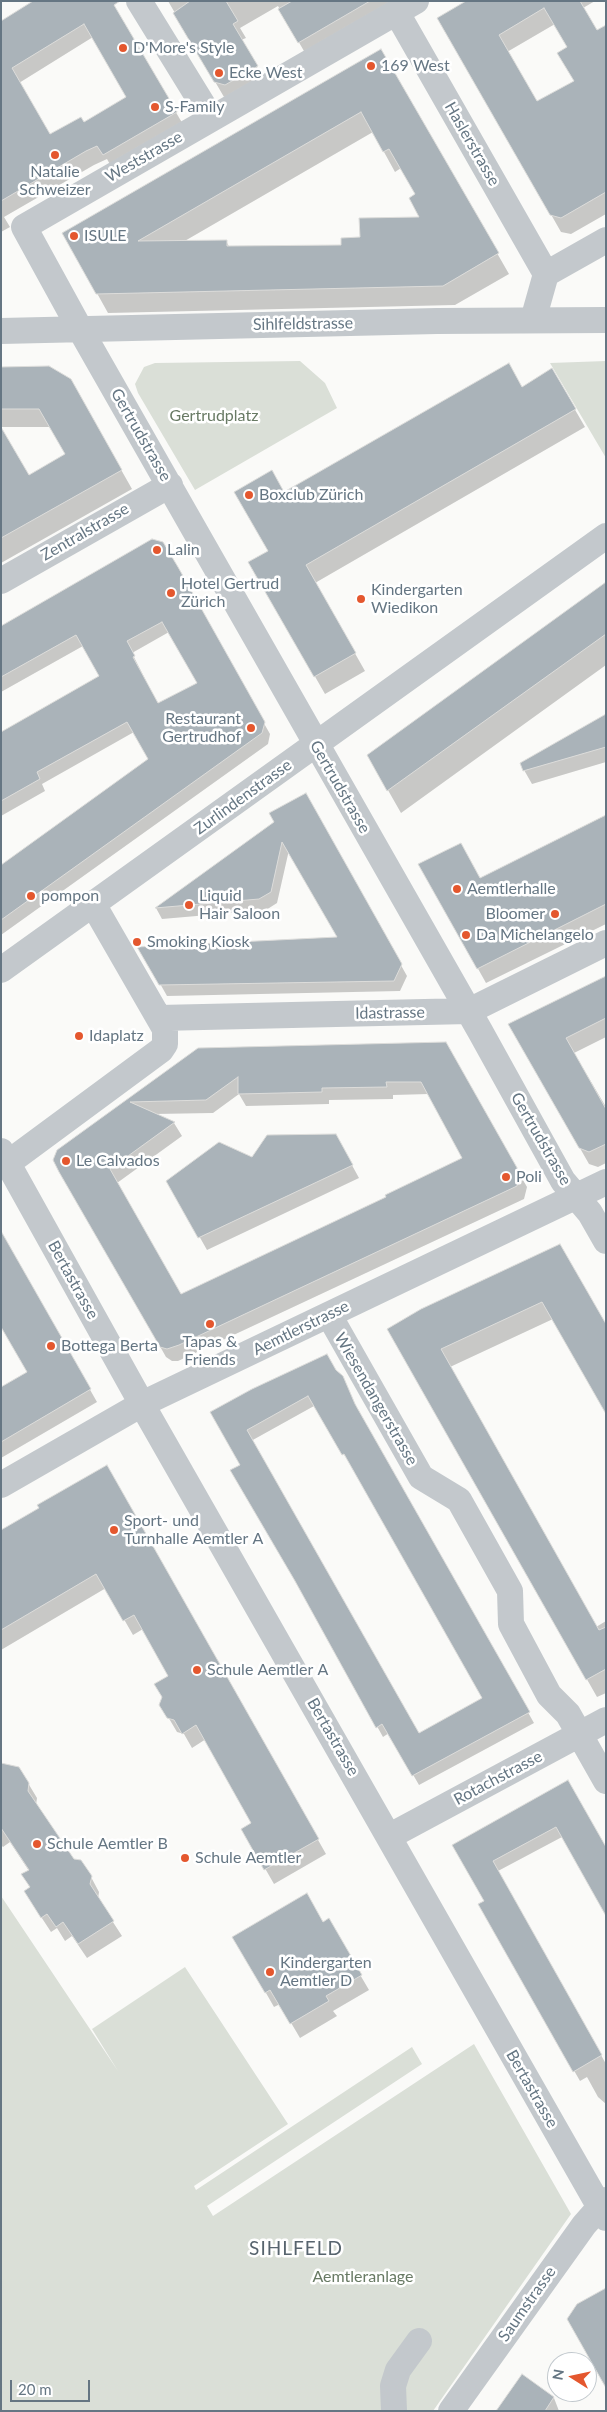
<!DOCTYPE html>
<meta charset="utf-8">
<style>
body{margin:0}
#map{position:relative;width:607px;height:2412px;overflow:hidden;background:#fafaf8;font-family:Lato,sans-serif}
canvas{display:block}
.frame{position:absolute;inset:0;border:2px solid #657683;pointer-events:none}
.north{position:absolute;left:547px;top:2352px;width:50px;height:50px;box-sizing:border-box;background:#fff;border:1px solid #c1c8cd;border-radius:50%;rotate:280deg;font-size:14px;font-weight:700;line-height:20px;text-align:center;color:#657683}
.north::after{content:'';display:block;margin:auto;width:18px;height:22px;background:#e4572e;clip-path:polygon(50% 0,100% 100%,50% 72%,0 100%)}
.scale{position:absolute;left:10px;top:2380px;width:80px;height:22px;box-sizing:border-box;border:2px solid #657683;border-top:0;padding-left:6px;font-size:15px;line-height:18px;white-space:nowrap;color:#657683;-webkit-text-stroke:4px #fff;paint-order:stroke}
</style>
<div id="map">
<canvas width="607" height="2412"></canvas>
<div class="frame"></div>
<div class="north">N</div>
<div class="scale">20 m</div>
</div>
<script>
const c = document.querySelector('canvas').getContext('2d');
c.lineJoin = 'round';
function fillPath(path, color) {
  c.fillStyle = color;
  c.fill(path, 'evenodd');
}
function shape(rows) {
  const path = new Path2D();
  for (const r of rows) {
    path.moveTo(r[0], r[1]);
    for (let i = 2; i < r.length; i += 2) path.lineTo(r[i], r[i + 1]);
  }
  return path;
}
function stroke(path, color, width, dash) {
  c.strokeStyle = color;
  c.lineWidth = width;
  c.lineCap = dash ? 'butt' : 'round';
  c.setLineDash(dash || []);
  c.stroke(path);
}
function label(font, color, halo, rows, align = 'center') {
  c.font = font + ' Lato,sans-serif';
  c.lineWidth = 5;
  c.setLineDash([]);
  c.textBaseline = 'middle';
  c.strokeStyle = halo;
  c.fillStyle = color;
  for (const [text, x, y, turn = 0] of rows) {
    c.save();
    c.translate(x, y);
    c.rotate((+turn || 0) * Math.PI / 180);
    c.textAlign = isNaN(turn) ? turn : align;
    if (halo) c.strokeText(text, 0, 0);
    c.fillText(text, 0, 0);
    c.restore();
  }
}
const green = shape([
 [300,361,325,383,337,408,195,490,138,393,135,384,144,367,155,363],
 [606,361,606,458,550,363],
 [1,1896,118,2071,92,2029,185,1967,288,2124,194,2186,196,2190,412,2047,422,2064,207,2206,213,2216,474,2044,571,2214,433,2411,1,2411]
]);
const shadow = shape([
 [110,1,184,126,112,168,107,159,94,165,4,217,10,227,1,232,1,22],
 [93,37,128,97,83,124,50,136,19,83],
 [168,1,406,1,308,58,278,6,240,28,246,38,241,40,266,82,224,97],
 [468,1,595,1,583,8,597,31,606,26,606,214,571,234,561,232,439,18],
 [555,24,568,47,575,82,537,103,507,52],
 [381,51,509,274,455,305,108,313,64,234],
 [373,132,395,172,401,168,417,195,422,218,342,246,230,248,226,241,183,242],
 [1,369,81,399,132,489,1,563,1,445,29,477,66,455,51,427,1,427],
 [552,370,585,427,315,583,365,671,325,694,250,563,270,552,284,494,522,389],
 [162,543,270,734,268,744,1,935,1,866,149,759,134,732,42,784,45,791,1,816,1,734,101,677,83,646,1,692,1,627],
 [169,632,198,684,158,705,132,653],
 [606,584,606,665,401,813,368,755],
 [606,730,606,762,532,784,524,770],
 [306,795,407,976,400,991,167,996,140,948,339,938,289,850,277,903,266,910,162,919,156,908,276,822],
 [606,817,606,924,486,983,420,865,480,880],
 [606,977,606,1037,574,1053,606,1107,606,1163,598,1167,589,1164,510,1025],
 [445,1044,527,1187,524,1199,178,1361,172,1361,166,1357,55,1160,198,1049],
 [239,1094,246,1106,329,1104,329,1100,393,1099,393,1095,429,1094,464,1159,388,1197,180,1295,117,1183,182,1136,174,1123,154,1114,213,1113],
 [336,1136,359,1178,207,1250,168,1181],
 [1,1233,97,1402,1,1458,1,1389,29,1372],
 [559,1245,553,1319,450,1367,596,1627,606,1621,606,1693,597,1697,389,1330],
 [335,1371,342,1377,348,1388,360,1415,534,1723,419,1785,389,1733,383,1737,298,1584,241,1466,211,1413],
 [314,1406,357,1475,484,1699,418,1735,251,1441],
 [106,1466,326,1854,274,1884,243,1830,253,1823,206,1739,192,1748,184,1734,177,1732,161,1705,170,1676,143,1629,133,1635,106,1588,1,1650,1,1532],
 [1,1764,28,1783,37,1798,36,1805,73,1860,91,1877,99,1892,98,1899,122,1936,87,1958,72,1936,65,1941,57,1928,51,1932,34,1906,30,1888,23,1875,29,1871,10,1842,3,1847,1,1845],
 [568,1782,562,1837,498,1871,606,2064,606,2104,598,2097,587,2077,580,2081,479,1905,485,1901,454,1845],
 [328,1920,369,1990,333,2011,337,2016,300,2038,280,2004,274,2007,234,1937,323,1923],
 [554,2398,559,2411,498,2411]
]);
const building = shape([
 [33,1,120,1,114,5,177,112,103,155,97,146,86,151,1,201,1,21,33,1],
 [84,24,126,97,84,122,81,117,50,134,12,68,84,24],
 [190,1,226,1,238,21,233,24,258,66,225,85,214,82,173,13,190,1],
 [292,1,370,1,298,43,278,9,292,1],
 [466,1,580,1,597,30,606,25,606,192,561,218,550,215,437,18,466,1],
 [544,8,567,47,557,53,574,81,537,101,499,35,544,8],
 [381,49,499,253,443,286,96,294,62,233,381,49],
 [361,112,383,152,389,149,415,194,409,198,419,217,359,218,360,237,341,238,341,245,227,246,227,240,138,241,361,112],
 [509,363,522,387,552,368,576,409,306,565,356,653,314,677,248,562,268,551,234,492,272,470,284,492,509,363],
 [49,366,71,379,122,470,1,538,1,427,29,475,65,454,39,409,1,409,1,367,49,366],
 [152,539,163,542,178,567,265,722,262,733,1,920,1,865,148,759,127,722,37,772,40,779,1,801,1,732,99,676,76,635,1,677,1,626,152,539],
 [162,622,197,683,158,703,133,657,135,656,127,641,162,622],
 [606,582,606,634,387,791,367,755,606,582],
 [606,714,606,747,523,771,520,763,606,714],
 [306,793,402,964,394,981,159,985,137,947,337,937,282,842,271,892,259,899,155,908,274,822,269,813,306,793],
 [606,815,606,904,477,969,418,864,461,843,480,878,606,815],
 [606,976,606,1018,566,1038,606,1109,606,1144,589,1152,579,1148,508,1024,606,976],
 [446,1042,520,1173,517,1186,179,1345,167,1349,160,1347,59,1172,53,1160,57,1150,198,1048,446,1042],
 [238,1077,238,1094,322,1092,322,1088,387,1087,386,1082,421,1082,462,1158,385,1195,386,1197,181,1294,110,1169,175,1122,130,1102,206,1100,238,1077],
 [336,1134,353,1165,198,1238,166,1181,219,1142,252,1157,267,1135,336,1134],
 [1,1231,91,1389,1,1442,1,1387,27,1372,1,1327,1,1231],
 [560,1244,606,1324,606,1414,542,1302,441,1349,599,1630,606,1627,606,1669,586,1680,387,1329,421,1309,560,1244],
 [327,1354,336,1370,343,1376,355,1404,530,1712,412,1776,382,1724,376,1728,295,1581,230,1470,240,1465,210,1412,252,1389,327,1354],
 [308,1396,342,1455,344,1454,482,1698,419,1733,247,1430,308,1396],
 [107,1465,319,1839,264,1870,241,1829,251,1823,196,1725,182,1734,174,1720,167,1718,159,1705,162,1697,154,1684,168,1676,134,1615,123,1621,96,1574,1,1630,1,1530,39,1508,37,1505,107,1465],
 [1,1763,19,1767,29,1783,28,1791,74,1859,81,1860,92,1876,90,1884,114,1921,78,1944,63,1922,56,1927,47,1914,41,1918,24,1891,30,1887,21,1874,29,1870,1,1828,1,1763],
 [568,1780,606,1847,606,1916,556,1827,493,1861,602,2055,573,2072,478,1904,484,1901,452,1845,568,1780],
 [307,1893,323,1922,329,1918,362,1975,326,1996,329,2001,290,2024,270,1990,265,1993,232,1937,307,1893],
 [606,2288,606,2388,567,2319,577,2304,606,2288],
 [522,2374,554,2397,545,2411,496,2411,522,2374]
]);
const minor = shape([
 [139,1,211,118],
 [416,1,24,227,80,329,480,1031,563,1181,590,1213,606,1241],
 [397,13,546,274],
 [533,320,546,274,606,240],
 [1,331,437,321,606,320],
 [1,581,170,485],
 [1,970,606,536],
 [159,1018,469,1011,606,943],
 [1,1151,148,1415,606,2218],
 [8,1163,161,1050,165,1044,165,1029,93,904],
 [329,1315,421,1477,459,1500,510,1591,511,1624,549,1695,568,1714,606,1781],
 [1,1485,142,1404,606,1182],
 [390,1836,606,1720],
 [394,2411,393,2386,398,2370,419,2341],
 [451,2411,584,2225,606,2200]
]);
const markers = [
 [123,48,5,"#e4572e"],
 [371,66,5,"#e4572e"],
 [219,73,5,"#e4572e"],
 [155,107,5,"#e4572e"],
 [55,155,5,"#e4572e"],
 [74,236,5,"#e4572e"],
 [249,495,5,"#e4572e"],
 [157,550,5,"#e4572e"],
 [171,593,5,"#e4572e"],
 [361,599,5,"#e4572e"],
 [251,728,5,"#e4572e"],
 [457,889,5,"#e4572e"],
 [31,896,5,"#e4572e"],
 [189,905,5,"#e4572e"],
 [555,914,5,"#e4572e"],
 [466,935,5,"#e4572e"],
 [137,942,5,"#e4572e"],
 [79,1036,5,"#e4572e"],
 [66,1161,5,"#e4572e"],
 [506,1177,5,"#e4572e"],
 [210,1324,5,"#e4572e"],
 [51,1346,5,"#e4572e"],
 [114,1530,5,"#e4572e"],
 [197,1670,5,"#e4572e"],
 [37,1844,5,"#e4572e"],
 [185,1858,5,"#e4572e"],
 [270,1972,5,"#e4572e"]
];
const poiNames = [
 ["D'More's Style",133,48],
 ["169 West",381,66],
 ["Ecke West",229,73],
 ["S-Family",165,107],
 ["Natalie",55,172,"center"],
 ["Schweizer",55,190,"center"],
 ["ISULE",84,236],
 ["Boxclub Zürich",259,495],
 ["Lalin",167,550],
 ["Hotel Gertrud",181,584],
 ["Zürich",181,602],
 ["Kindergarten",371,590],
 ["Wiedikon",371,608],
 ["Restaurant",241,719,"right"],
 ["Gertrudhof",241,737,"right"],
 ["Aemtlerhalle",467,889],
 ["pompon",41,896],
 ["Liquid",199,896],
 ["Hair Saloon",199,914],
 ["Bloomer",545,914,"right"],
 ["Da Michelangelo",476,935],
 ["Smoking Kiosk",147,942],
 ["Idaplatz",89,1036],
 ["Le Calvados",76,1161],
 ["Poli",516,1177],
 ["Tapas &",210,1342,"center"],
 ["Friends",210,1360,"center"],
 ["Bottega Berta",61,1346],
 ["Sport- und",124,1521],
 ["Turnhalle Aemtler A",124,1539],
 ["Schule Aemtler A",207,1670],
 ["Schule Aemtler B",47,1844],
 ["Schule Aemtler",195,1858],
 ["Kindergarten",280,1963],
 ["Aemtler D",280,1981]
];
const streetNames = [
 ["Haslerstrasse",472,144,60],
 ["Weststrasse",144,157,-30],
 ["Sihlfeldstrasse",303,324,-1],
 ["Gertrudstrasse",141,435,60],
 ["Zentralstrasse",85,532,-30],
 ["Gertrudstrasse",340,787,60],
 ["Zurlindenstrasse",243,797,-36],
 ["Idastrasse",390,1013,-1],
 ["Gertrudstrasse",541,1139,60],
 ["Bertastrasse",73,1280,61],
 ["Aemtlerstrasse",301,1328,-26],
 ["Wiesendangerstrasse",376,1399,60],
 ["Bertastrasse",333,1737,60],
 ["Rotachstrasse",498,1778,-28],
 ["Bertastrasse",532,2089,60],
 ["Saumstrasse",527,2304,-55]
];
const parkNames = [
 ["Gertrudplatz",214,416],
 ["Aemtleranlage",363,2277]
];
const quarterNames = [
 ["SIHLFELD",296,2249]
];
fillPath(green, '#dadfd7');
fillPath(shadow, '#0003');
fillPath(building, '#aab3b9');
stroke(building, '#dcdcda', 1);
stroke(minor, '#c3c8cc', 26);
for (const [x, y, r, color] of markers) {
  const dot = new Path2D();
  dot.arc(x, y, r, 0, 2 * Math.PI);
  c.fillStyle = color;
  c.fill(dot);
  stroke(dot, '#fff', 2);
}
label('16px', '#657683', '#fff', poiNames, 'left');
label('16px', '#657683', '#fff', streetNames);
label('16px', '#687a64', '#fff', parkNames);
c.letterSpacing = '1px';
label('19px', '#57646e', '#fff', quarterNames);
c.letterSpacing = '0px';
</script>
